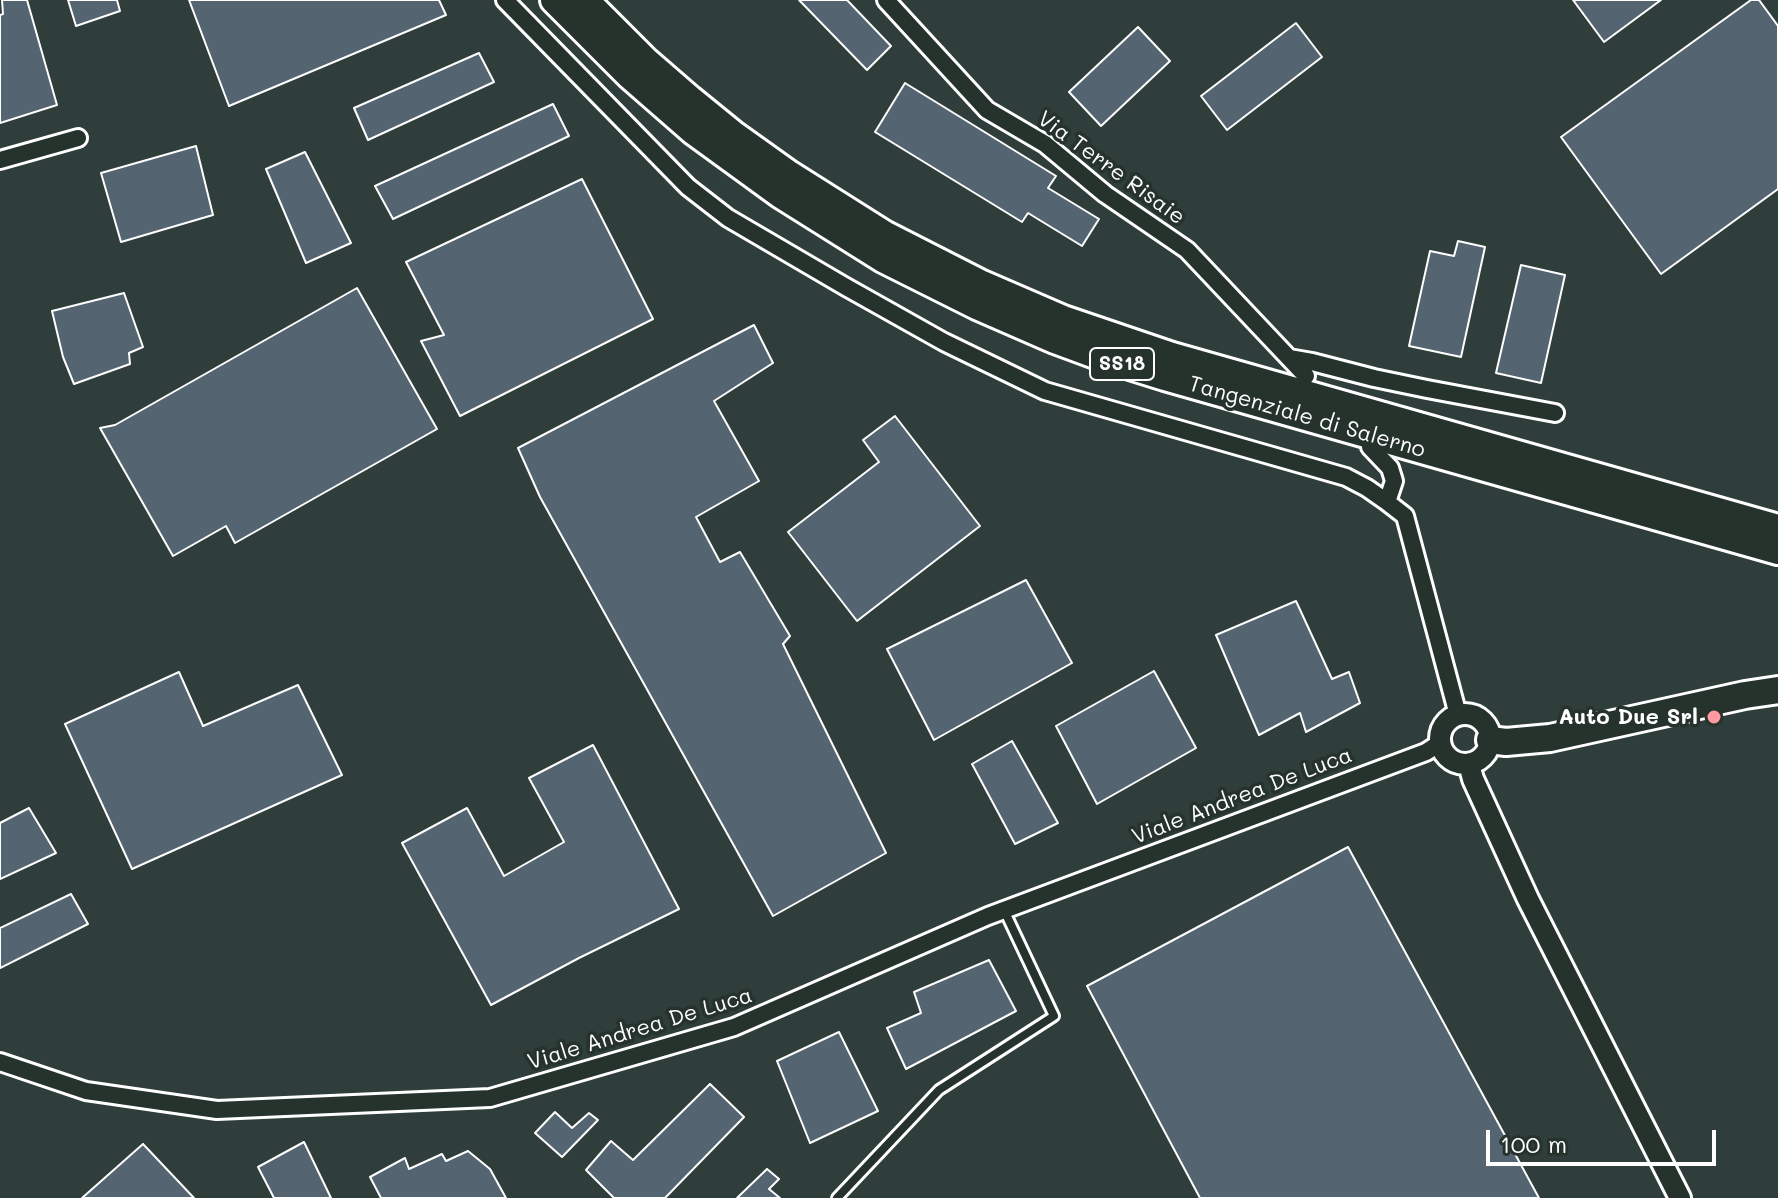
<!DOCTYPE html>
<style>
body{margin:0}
#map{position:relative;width:1778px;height:1198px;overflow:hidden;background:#2f3d3b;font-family:Mali,sans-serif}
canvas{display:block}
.scale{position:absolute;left:1486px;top:1130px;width:230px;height:36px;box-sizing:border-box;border:4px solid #fff;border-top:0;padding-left:10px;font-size:24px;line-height:28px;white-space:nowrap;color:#fff;-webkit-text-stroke:6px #26332d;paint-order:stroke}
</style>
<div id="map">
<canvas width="1778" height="1198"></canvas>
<div class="scale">100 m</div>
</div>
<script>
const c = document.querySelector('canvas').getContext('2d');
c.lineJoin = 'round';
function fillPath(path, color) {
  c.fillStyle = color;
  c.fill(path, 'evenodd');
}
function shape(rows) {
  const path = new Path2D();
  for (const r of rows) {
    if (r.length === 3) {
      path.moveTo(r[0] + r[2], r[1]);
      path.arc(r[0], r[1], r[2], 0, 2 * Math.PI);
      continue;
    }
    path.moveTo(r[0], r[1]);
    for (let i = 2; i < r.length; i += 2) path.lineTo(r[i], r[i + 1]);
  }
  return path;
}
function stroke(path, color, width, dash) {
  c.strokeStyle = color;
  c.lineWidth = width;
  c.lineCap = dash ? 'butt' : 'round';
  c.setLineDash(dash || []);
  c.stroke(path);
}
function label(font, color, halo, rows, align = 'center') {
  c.font = font + ' Mali,sans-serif';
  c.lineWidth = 7;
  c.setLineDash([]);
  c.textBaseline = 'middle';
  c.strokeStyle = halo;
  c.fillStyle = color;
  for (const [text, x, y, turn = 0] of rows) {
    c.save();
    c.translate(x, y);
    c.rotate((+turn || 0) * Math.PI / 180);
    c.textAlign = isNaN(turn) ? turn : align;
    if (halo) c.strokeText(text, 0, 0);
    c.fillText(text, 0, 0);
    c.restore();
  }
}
const building = shape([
 [2,0,27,0,57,105,0,123,0,15,3,14,2,0],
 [68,0,117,0,120,11,76,26,68,0],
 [189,0,439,0,446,15,229,106,189,0],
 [799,0,847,0,891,46,867,70,799,0],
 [1573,0,1661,0,1604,42,1573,0],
 [1751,0,1759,0,1778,26,1778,189,1661,274,1561,137,1751,0],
 [1296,23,1322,57,1227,130,1201,96,1296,23],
 [1138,27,1170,61,1101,126,1069,92,1138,27],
 [479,53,494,82,368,140,354,108,479,53],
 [905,83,1056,176,1048,188,1099,219,1082,246,1028,213,1022,222,875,132,905,83],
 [553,104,569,136,393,219,375,186,553,104],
 [196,146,213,215,121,242,101,173,196,146],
 [305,152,351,243,306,263,266,169,305,152],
 [582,179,653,319,460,416,421,341,444,335,406,262,582,179],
 [1458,241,1485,247,1461,357,1409,346,1430,251,1454,256,1458,241],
 [1521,265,1565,275,1541,383,1496,373,1521,265],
 [357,288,437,429,235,543,226,526,173,556,100,428,115,425,357,288],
 [124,293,143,347,129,353,130,364,74,384,63,357,52,311,124,293],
 [754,325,773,363,714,401,759,481,696,517,720,562,740,552,790,636,783,644,886,853,773,916,540,497,518,448,754,325],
 [895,416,980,526,857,621,788,532,879,462,863,440,895,416],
 [1026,580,1072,663,934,740,887,649,1026,580],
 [1296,601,1332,679,1349,672,1360,703,1306,732,1300,713,1259,735,1216,635,1296,601],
 [1154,671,1196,748,1097,804,1056,726,1154,671],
 [179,672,203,726,298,685,342,775,132,869,65,724,179,672],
 [1012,741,1058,823,1015,844,972,764,1012,741],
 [593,745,679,909,579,958,491,1005,402,843,467,808,504,876,564,842,529,778,593,745],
 [29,808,56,853,0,879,0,823,29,808],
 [1348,847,1539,1198,1200,1198,1087,986,1348,847],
 [71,894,88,924,0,968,0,928,71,894],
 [989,960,1016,1011,906,1069,887,1028,921,1013,914,992,989,960],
 [839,1032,878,1111,810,1143,777,1061,839,1032],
 [710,1084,744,1117,665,1198,614,1198,586,1170,611,1141,633,1160,710,1084],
 [555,1112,572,1128,589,1113,598,1120,562,1157,535,1133,555,1112],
 [304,1142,331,1198,274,1198,258,1167,304,1142],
 [143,1144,194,1198,82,1198,143,1144],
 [468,1151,490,1169,506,1198,381,1198,370,1177,405,1158,409,1169,442,1154,446,1161,468,1151],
 [767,1169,779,1179,769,1189,780,1198,737,1198,767,1169]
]);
const service = shape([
 [837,1198,939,1090,1054,1016,1004,910]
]);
const minor = shape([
 [505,0,688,187,728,218,846,287,944,342,1045,391,1346,477,1367,488,1387,502,1405,516,1458,715],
 [886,0,987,110,1045,144,1105,194,1187,250,1306,376],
 [0,160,78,138],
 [1289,358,1312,362,1374,378,1427,389,1555,413],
 [1370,447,1390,468,1394,481,1387,502],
 [0,1062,86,1091,217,1110,490,1098,734,1027,988,916,1426,752,1440,743]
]);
const tertiary = shape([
 [1465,739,25],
 [1469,764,1473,779,1528,899,1680,1198]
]);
const trunk = shape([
 [554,0,630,76,693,131,781,195,883,259,977,306,1055,340,1101,357,1165,377,1778,551],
 [585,0,645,60,690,99,733,134,789,174,884,234,982,284,1063,319,1172,356,1778,528],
 [1490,740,1506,742,1550,738,1745,695,1778,690]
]);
const markers = [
 [1714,717,8,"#ff9aa2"]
];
const shields = [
 [1122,364,64]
];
const shieldNames = [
 ["SS18",1122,364]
];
const streetNames = [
 ["Via Terre Risaie",1111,168,36],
 ["Tangenziale di Salerno",1307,417,16],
 ["Viale Andrea De Luca",1242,796,-21],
 ["Viale Andrea De Luca",640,1029,-17]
];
const poiNames = [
 ["Auto Due Srl",1698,717]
];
fillPath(building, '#556471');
stroke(building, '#fff', 2);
stroke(service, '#fff', 14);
stroke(minor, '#fff', 22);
stroke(tertiary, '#fff', 26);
stroke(trunk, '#fff', 32);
stroke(service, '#26332d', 8);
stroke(minor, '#26332d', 16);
stroke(tertiary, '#26332d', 20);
stroke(trunk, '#26332d', 26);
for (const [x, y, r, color] of markers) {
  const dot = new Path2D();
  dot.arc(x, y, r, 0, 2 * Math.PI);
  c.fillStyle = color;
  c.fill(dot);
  stroke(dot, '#26332d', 3);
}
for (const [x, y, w] of shields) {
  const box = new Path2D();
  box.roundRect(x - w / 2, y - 16, w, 32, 6);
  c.fillStyle = '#26332d';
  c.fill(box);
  stroke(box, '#fff', 2);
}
label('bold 20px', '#fff', null, shieldNames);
label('22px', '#fff', '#26332d', streetNames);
label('bold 22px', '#fff', '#26332d', poiNames, 'right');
</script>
